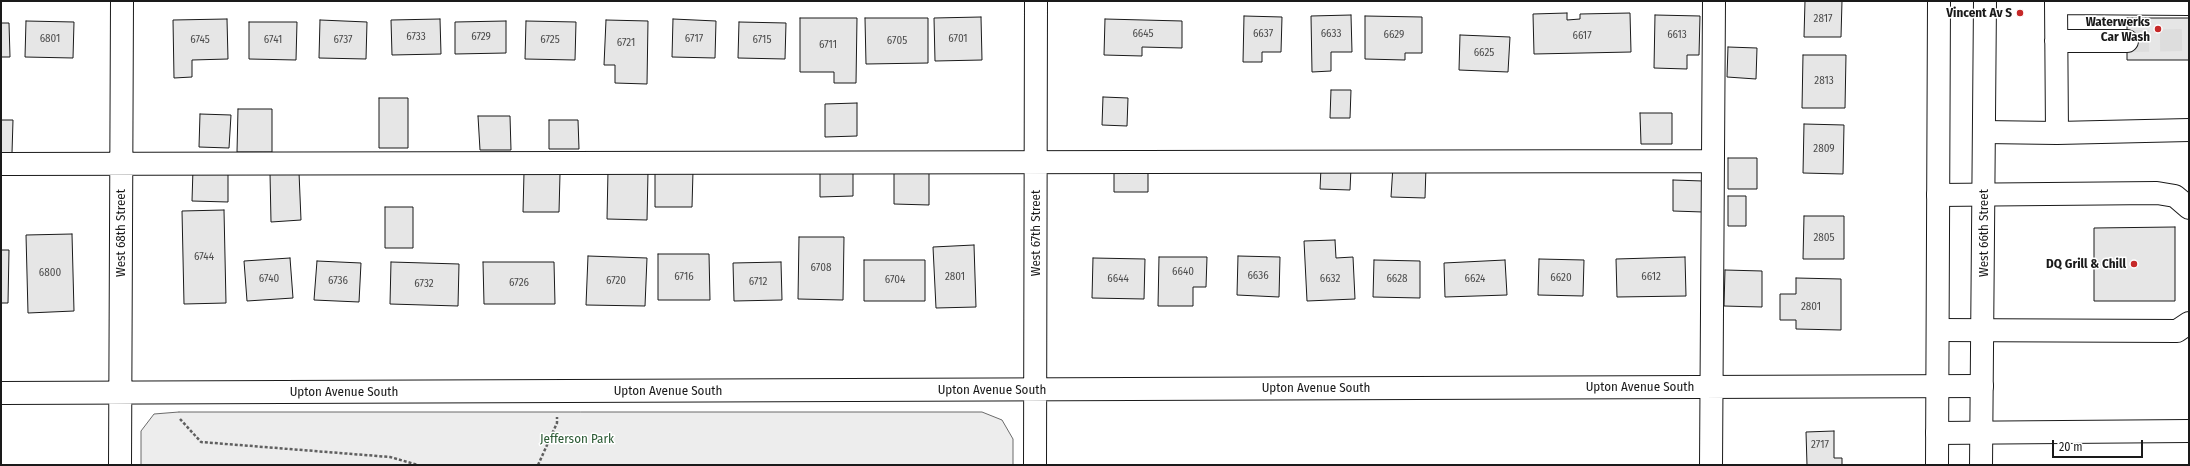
<!DOCTYPE html>
<style>
body{margin:0}
#map{position:relative;width:2190px;height:466px;overflow:hidden;background:#fff;font-family:"Fira Sans Condensed",sans-serif}
canvas{display:block}
.frame{position:absolute;inset:0;border:2px solid #1a1a1a;pointer-events:none}
.scale{position:absolute;left:2052px;top:440px;width:91px;height:18px;box-sizing:border-box;border:2px solid #1a1a1a;border-top:0;padding-left:5px;font-size:12px;line-height:14px;white-space:nowrap;color:#1a1a1a;-webkit-text-stroke:3px #fff;paint-order:stroke}
</style>
<div id="map">
<canvas width="2190" height="466"></canvas>
<div class="frame"></div>
<div class="scale">20 m</div>
</div>
<script>
const c = document.querySelector('canvas').getContext('2d');
c.lineJoin = 'round';
function fillPath(path, color) {
  c.fillStyle = color;
  c.fill(path, 'evenodd');
}
function shape(rows) {
  const path = new Path2D();
  for (const r of rows) {
    path.moveTo(r[0], r[1]);
    for (let i = 2; i < r.length; i += 2) path.lineTo(r[i], r[i + 1]);
  }
  return path;
}
function stroke(path, color, width, dash) {
  c.strokeStyle = color;
  c.lineWidth = width;
  c.lineCap = dash ? 'butt' : 'round';
  c.setLineDash(dash || []);
  c.stroke(path);
}
function label(font, color, halo, rows, align = 'center') {
  c.font = font + ' "Fira Sans Condensed",sans-serif';
  c.lineWidth = 3;
  c.setLineDash([]);
  c.textBaseline = 'middle';
  c.strokeStyle = halo;
  c.fillStyle = color;
  for (const [text, x, y, turn = 0] of rows) {
    c.save();
    c.translate(x, y);
    c.rotate((+turn || 0) * Math.PI / 180);
    c.textAlign = isNaN(turn) ? turn : align;
    if (halo) c.strokeText(text, 0, 0);
    c.fillText(text, 0, 0);
    c.restore();
  }
}
const built = shape([
 [179,412,982,412,1002,420,1013,439,1013,465,141,465,141,431,154,414,179,412]
]);
const building = shape([
 [1805,1,1842,1,1841,37,1804,37,1805,1],
 [1567,13,1567,20,1580,19,1580,14,1630,13,1631,52,1534,54,1533,14,1567,13],
 [1351,15,1352,52,1331,52,1331,71,1312,72,1311,16,1351,15],
 [1655,15,1700,16,1699,55,1687,55,1687,69,1654,68,1655,15],
 [1244,16,1282,17,1281,52,1262,52,1262,62,1243,62,1244,16],
 [1365,16,1422,17,1422,53,1405,53,1405,60,1365,59,1365,16],
 [981,17,982,60,935,61,934,18,981,17],
 [800,18,857,18,856,83,834,83,834,72,800,72,800,18],
 [865,18,928,18,928,63,866,64,865,18],
 [2127,18,2189,18,2189,60,2127,60,2127,18],
 [227,19,228,59,192,60,192,77,174,78,173,20,227,19],
 [440,19,441,54,392,55,391,20,440,19],
 [673,19,716,21,715,58,672,57,673,19],
 [1105,19,1182,21,1182,48,1142,47,1142,56,1104,55,1105,19],
 [320,20,367,22,366,59,319,58,320,20],
 [606,20,648,21,647,84,615,83,615,65,604,65,606,20],
 [26,21,74,22,73,58,25,57,26,21],
 [506,21,506,53,455,54,455,22,506,21],
 [526,21,576,22,575,60,525,59,526,21],
 [249,22,297,22,296,60,249,59,249,22],
 [739,22,786,23,785,59,738,58,739,22],
 [1,23,9,23,10,57,1,57,1,23],
 [1460,35,1510,37,1508,72,1459,70,1460,35],
 [1728,47,1757,48,1756,79,1727,77,1728,47],
 [1803,55,1846,55,1845,108,1802,108,1803,55],
 [1331,90,1351,90,1350,118,1330,118,1331,90],
 [1103,97,1128,98,1127,126,1102,125,1103,97],
 [379,98,408,98,408,148,379,148,379,98],
 [857,103,857,136,825,137,825,104,857,103],
 [238,109,272,109,272,152,237,152,238,109],
 [1640,113,1672,113,1672,144,1641,144,1640,113],
 [200,114,231,115,229,148,199,147,200,114],
 [478,116,510,116,511,150,480,150,478,116],
 [1,120,13,120,12,153,1,153,1,120],
 [549,120,578,120,579,149,549,149,549,120],
 [1804,124,1844,125,1843,174,1803,173,1804,124],
 [1728,158,1757,158,1757,189,1728,189,1728,158],
 [1393,166,1426,167,1425,198,1391,197,1393,166],
 [894,168,929,169,929,205,894,204,894,168],
 [1321,168,1351,168,1350,190,1320,189,1321,168],
 [193,169,228,170,228,202,192,201,193,169],
 [1114,169,1148,169,1148,192,1114,192,1114,169],
 [853,170,853,196,820,197,820,171,853,170],
 [608,171,648,172,647,220,607,219,608,171],
 [655,171,693,171,692,207,655,207,655,171],
 [299,172,301,220,271,222,270,173,299,172],
 [524,173,560,174,559,212,523,212,524,173],
 [1673,180,1703,181,1703,212,1673,211,1673,180],
 [1728,196,1746,196,1746,226,1728,226,1728,196],
 [385,207,413,207,413,248,385,248,385,207],
 [224,210,226,303,184,304,182,211,224,210],
 [1804,216,1844,216,1844,259,1803,259,1804,216],
 [2175,227,2175,301,2094,301,2094,228,2175,227],
 [72,234,74,311,28,313,26,235,72,234],
 [799,237,844,237,843,300,798,299,799,237],
 [1335,240,1336,258,1353,257,1355,299,1307,301,1304,241,1335,240],
 [974,245,976,307,936,308,933,247,974,245],
 [1,250,9,250,8,303,1,303,1,250],
 [658,254,709,254,710,300,658,300,658,254],
 [588,256,647,258,645,306,586,305,588,256],
 [1238,256,1280,257,1279,297,1237,295,1238,256],
 [1159,257,1207,257,1206,287,1193,287,1193,306,1158,306,1159,257],
 [1685,257,1686,296,1617,297,1616,259,1685,257],
 [290,258,293,298,247,301,244,261,290,258],
 [1093,258,1145,259,1144,299,1092,298,1093,258],
 [1539,259,1584,260,1583,296,1538,295,1539,259],
 [864,260,925,260,925,301,864,301,864,260],
 [1374,260,1420,261,1420,298,1373,297,1374,260],
 [1505,260,1507,295,1445,297,1444,263,1505,260],
 [317,261,361,263,359,302,314,300,317,261],
 [391,262,459,264,458,306,390,304,391,262],
 [483,262,554,262,555,304,484,304,483,262],
 [781,262,782,300,734,301,733,263,781,262],
 [1725,270,1762,271,1762,307,1724,306,1725,270],
 [1796,278,1841,279,1841,330,1796,329,1796,320,1780,320,1780,294,1796,294,1796,278],
 [1834,431,1834,458,1842,458,1842,465,1807,465,1806,432,1834,431]
]);
const minorTunnel = shape([
 [2127,41,2189,40]
]);
const path = shape([
 [180,419,201,442,390,457,418,465],
 [538,465,557,423,557,417]
]);
const minor = shape([
 [2056,41,2127,41],
 [1984,132,2057,133,2056,3,2189,4],
 [2057,133,2189,130],
 [1,164,1713,161],
 [1938,195,2157,193,2175,196,2189,208],
 [1938,330,2177,331,2189,323],
 [1,393,1982,386],
 [1937,433,2189,431],
 [120,465,122,1],
 [1035,465,1036,1],
 [1711,465,1714,1]
]);
const major = shape([
 [1937,465,1939,1],
 [1981,465,1985,1]
]);
const markers = [
 [2020,13,4,"#c62828"],
 [2158,29,4,"#c62828"],
 [2134,264,4,"#c62828"]
];
const numberNames = [
 ["2817",1823,19],
 ["6645",1143,34],
 ["6637",1263,34],
 ["6633",1331,34],
 ["6629",1394,35],
 ["6613",1677,35],
 ["6617",1582,36],
 ["6733",416,37],
 ["6729",481,37],
 ["6801",50,39],
 ["6717",694,39],
 ["6701",958,39],
 ["6745",200,40],
 ["6741",273,40],
 ["6737",343,40],
 ["6725",550,40],
 ["6715",762,40],
 ["6705",897,41],
 ["6721",626,43],
 ["6711",828,45],
 ["6625",1484,53],
 ["2813",1824,81],
 ["2809",1824,149],
 ["2805",1824,238],
 ["6744",204,257],
 ["6708",821,268],
 ["6640",1183,272],
 ["6800",50,273],
 ["6636",1258,276],
 ["6716",684,277],
 ["2801",955,277],
 ["6612",1651,277],
 ["6620",1561,278],
 ["6740",269,279],
 ["6644",1118,279],
 ["6632",1330,279],
 ["6628",1397,279],
 ["6624",1475,279],
 ["6704",895,280],
 ["6736",338,281],
 ["6720",616,281],
 ["6712",758,282],
 ["6726",519,283],
 ["6732",424,284],
 ["2801",1811,307],
 ["2717",1820,445]
];
const poiNames = [
 ["Vincent Av S",2012,13],
 ["Waterwerks",2150,22],
 ["Car Wash",2150,37],
 ["DQ Grill & Chill",2126,264]
];
const streetNames = [
 ["West 68th Street",121,233,-90],
 ["West 67th Street",1036,233,-90],
 ["West 66th Street",1984,233,-90],
 ["Upton Avenue South",1640,387],
 ["Upton Avenue South",1316,388],
 ["Upton Avenue South",992,390],
 ["Upton Avenue South",668,391],
 ["Upton Avenue South",344,392]
];
const parkNames = [
 ["Jefferson Park",577,439]
];
fillPath(built, '#ededed');
stroke(built, '#6a6a6a', 1);
fillPath(building, '#e6e6e6');
stroke(building, '#1a1a1a', 1);
stroke(minorTunnel, '#ddd', 22, [22, 11]);
stroke(minor, '#1a1a1a', 24);
stroke(major, '#1a1a1a', 24);
stroke(path, '#5f5f5f', 2.5, [3, 2]);
stroke(minor, '#fff', 22);
stroke(major, '#fff', 22);
for (const [x, y, r, color] of markers) {
  const dot = new Path2D();
  dot.arc(x, y, r, 0, 2 * Math.PI);
  c.fillStyle = color;
  c.fill(dot);
  stroke(dot, '#fff', 1.5);
}
label('11px', '#4d4d4d', null, numberNames);
label('bold 13px', '#1a1a1a', '#fff', poiNames, 'right');
label('13px', '#1a1a1a', '#fff', streetNames);
label('13px', '#2b5a34', '#fff', parkNames);
</script>
